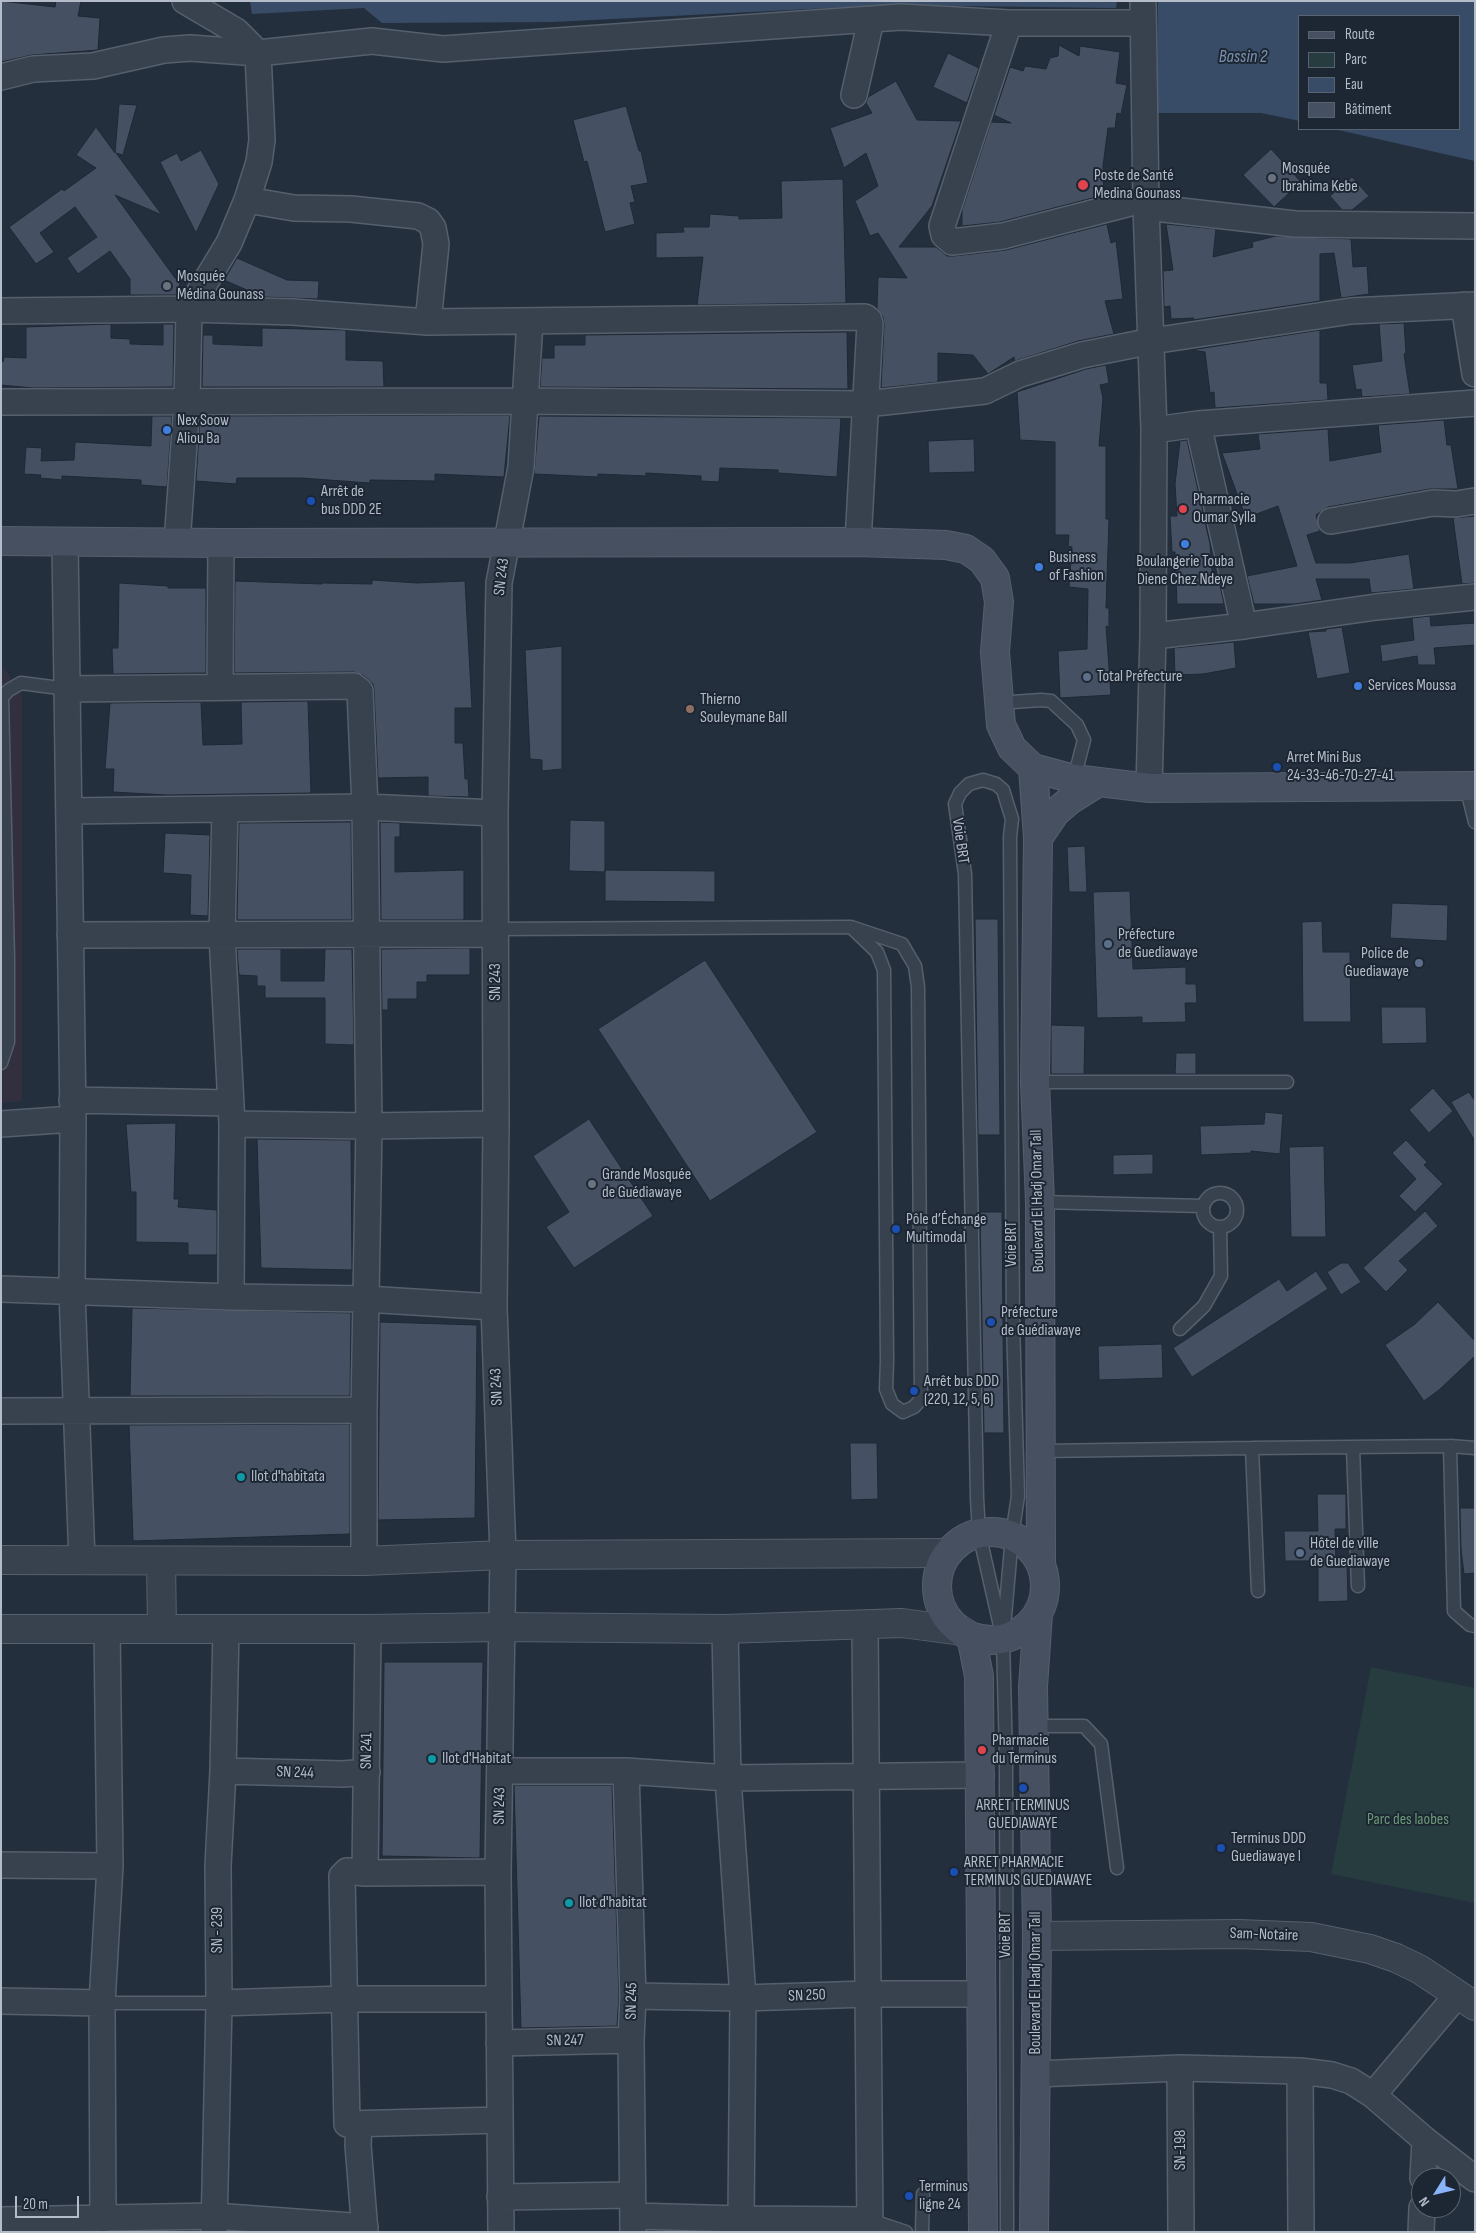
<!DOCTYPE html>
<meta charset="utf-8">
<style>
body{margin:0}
#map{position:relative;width:1476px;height:2233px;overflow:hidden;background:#242f3e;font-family:"Sofia Sans Condensed",sans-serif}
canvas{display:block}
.frame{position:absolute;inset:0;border:2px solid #b4bcc9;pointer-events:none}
.legend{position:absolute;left:1298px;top:15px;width:162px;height:115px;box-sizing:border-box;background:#1d2633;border:1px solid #59626f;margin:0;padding:6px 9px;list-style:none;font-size:15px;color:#b4bcc9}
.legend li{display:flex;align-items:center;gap:10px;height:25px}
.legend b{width:25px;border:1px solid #59626f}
.north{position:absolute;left:1411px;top:2168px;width:50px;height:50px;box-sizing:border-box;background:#1d2633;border:1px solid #59626f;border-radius:50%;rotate:234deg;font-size:14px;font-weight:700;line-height:20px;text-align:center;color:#b4bcc9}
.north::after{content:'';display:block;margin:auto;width:18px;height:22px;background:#8ab4f8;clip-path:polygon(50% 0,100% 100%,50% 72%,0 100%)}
.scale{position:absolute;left:15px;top:2196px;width:64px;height:22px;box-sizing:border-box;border:2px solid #b4bcc9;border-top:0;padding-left:6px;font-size:15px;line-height:18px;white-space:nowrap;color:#b4bcc9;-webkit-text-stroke:4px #1d2633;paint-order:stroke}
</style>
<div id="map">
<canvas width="1476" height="2233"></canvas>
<div class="frame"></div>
<ul class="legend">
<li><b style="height:6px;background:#465061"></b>Route</li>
<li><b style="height:14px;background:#263c3f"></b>Parc</li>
<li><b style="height:14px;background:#394c67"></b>Eau</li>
<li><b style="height:14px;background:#455162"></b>Bâtiment</li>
</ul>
<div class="north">N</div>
<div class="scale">20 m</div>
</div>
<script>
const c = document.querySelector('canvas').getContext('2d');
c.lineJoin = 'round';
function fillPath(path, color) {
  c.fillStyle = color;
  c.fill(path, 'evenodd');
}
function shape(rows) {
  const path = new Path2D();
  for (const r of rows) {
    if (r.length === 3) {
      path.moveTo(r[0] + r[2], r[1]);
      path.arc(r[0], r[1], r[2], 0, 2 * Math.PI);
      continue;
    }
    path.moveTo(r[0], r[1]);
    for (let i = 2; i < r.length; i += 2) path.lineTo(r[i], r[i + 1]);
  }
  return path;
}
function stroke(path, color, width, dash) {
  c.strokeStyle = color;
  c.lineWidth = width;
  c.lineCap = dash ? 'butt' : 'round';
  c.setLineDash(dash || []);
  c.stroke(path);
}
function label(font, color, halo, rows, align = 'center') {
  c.font = font + ' "Sofia Sans Condensed",sans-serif';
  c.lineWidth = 4;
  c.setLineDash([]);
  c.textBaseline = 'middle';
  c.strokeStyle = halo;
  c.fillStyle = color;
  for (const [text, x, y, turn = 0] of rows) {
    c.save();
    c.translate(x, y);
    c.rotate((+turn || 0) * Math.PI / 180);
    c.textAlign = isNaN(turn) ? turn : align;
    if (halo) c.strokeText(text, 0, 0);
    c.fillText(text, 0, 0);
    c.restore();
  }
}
const medical = shape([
 [1,663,22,696,22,1101,1,1103]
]);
const green = shape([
 [1371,1667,1475,1688,1475,1903,1331,1874]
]);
const water = shape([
 [250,1,1117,1,1116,8,889,5,553,22,382,23,364,8,252,14],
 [1158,1,1475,1,1475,161,1334,129,1460,129,1460,16,1300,16,1300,121,1261,113,1157,113]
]);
const building = shape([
 [1,1,55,7,56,1,81,1,78,16,100,18,98,50,32,55,1,62,1,1],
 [1059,45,1079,56,1080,46,1120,52,1116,83,1127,85,1121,114,1117,113,1115,128,1108,128,1103,166,1104,195,1000,222,962,226,962,210,991,122,1011,123,994,115,1010,67,1023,71,1025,66,1046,69,1050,58,1058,56,1059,45],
 [948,53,979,68,967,103,933,87,948,53],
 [896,81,917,120,961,121,932,206,899,247,936,247,947,256,954,256,1006,250,1107,224,1111,243,1116,241,1123,299,1105,301,1114,334,1078,341,1015,361,1014,357,988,374,973,355,938,353,938,382,881,388,884,325,883,317,877,308,878,277,907,278,878,233,870,236,855,201,878,186,866,153,844,168,830,128,872,113,866,103,868,97,896,81],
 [119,104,137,105,123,155,116,153,162,215,115,195,175,278,180,278,179,295,130,295,130,279,110,251,78,274,67,258,97,237,75,207,40,233,54,252,36,264,9,227,62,189,64,191,96,168,76,155,96,127,115,153,119,104],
 [626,106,639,151,641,151,648,183,631,186,635,202,630,203,635,224,605,232,587,161,584,162,573,120,626,106],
 [1271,149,1301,182,1274,207,1243,175,1271,149],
 [201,150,219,184,196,233,160,162,177,153,181,161,201,150],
 [1352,177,1369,196,1352,210,1342,210,1330,196,1352,177],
 [843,179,846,303,697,305,703,257,656,258,656,233,684,232,683,227,709,227,710,214,739,216,739,219,782,218,781,181,843,179],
 [1166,224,1216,229,1213,257,1253,247,1252,242,1276,236,1351,239,1353,267,1367,266,1369,294,1341,298,1334,253,1320,254,1320,301,1193,320,1194,318,1171,319,1170,306,1164,307,1163,271,1173,270,1166,224],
 [237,258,287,280,319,281,318,299,263,297,224,280,237,258],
 [1404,323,1406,353,1404,354,1410,394,1362,397,1361,389,1356,390,1352,365,1382,361,1379,324,1404,323],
 [111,324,111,338,130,339,130,344,163,345,163,324,174,324,173,387,33,388,1,385,1,361,3,362,4,357,26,358,26,327,111,324],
 [262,328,346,330,346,360,383,361,384,387,202,387,203,335,213,335,213,344,262,346,262,328],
 [1320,330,1320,383,1327,383,1328,400,1215,408,1214,392,1210,393,1205,352,1191,350,1320,330],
 [847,332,848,389,540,387,542,358,554,358,554,345,585,345,585,335,847,332],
 [1106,365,1109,383,1100,385,1103,398,1099,446,1106,446,1106,519,1109,519,1106,608,1109,608,1109,627,1106,626,1111,695,1060,698,1058,651,1087,649,1088,589,1069,587,1072,547,1068,546,1069,535,1055,535,1055,442,1020,440,1017,392,1086,369,1106,365],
 [510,415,504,477,435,474,435,481,370,480,370,483,301,478,237,478,236,484,196,481,200,416,510,415],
 [152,416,172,416,167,487,141,485,141,480,62,476,62,480,40,478,41,475,24,474,26,447,42,448,41,461,74,460,75,442,151,446,152,416],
 [539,416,841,418,837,477,778,473,778,470,720,468,719,482,701,481,701,476,646,473,646,476,598,474,598,477,534,474,539,416],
 [1444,420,1447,445,1451,445,1458,489,1430,489,1328,507,1316,515,1320,531,1307,535,1316,563,1350,563,1409,554,1414,589,1371,593,1369,579,1316,579,1322,600,1295,604,1254,604,1247,576,1297,566,1278,506,1246,518,1222,453,1260,449,1258,434,1328,429,1330,461,1381,452,1378,425,1444,420],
 [974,439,975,472,929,473,928,441,974,439],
 [1187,440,1210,544,1213,582,1219,581,1224,604,1177,604,1175,552,1172,552,1170,516,1177,516,1175,484,1180,441,1187,440],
 [1475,516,1475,583,1462,584,1453,518,1475,516],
 [372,580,417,583,465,581,472,708,455,708,455,743,463,743,465,779,468,779,469,797,428,796,428,777,378,778,374,690,373,684,363,675,354,672,234,673,235,581,322,584,322,583,372,584,372,580],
 [119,583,168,586,168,588,206,588,206,673,113,674,112,648,118,648,119,583],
 [1430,616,1431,626,1475,623,1475,645,1434,648,1436,665,1418,665,1417,656,1382,662,1380,645,1414,640,1412,618,1430,616],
 [1342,627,1350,673,1317,679,1308,632,1326,631,1326,629,1342,627],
 [1234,642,1236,668,1203,674,1175,675,1174,648,1234,642],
 [562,646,562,769,542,771,542,760,530,759,525,650,562,646],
 [308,701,311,793,167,795,113,792,114,769,105,769,110,703,201,702,203,745,242,744,241,702,308,701],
 [570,820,605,821,605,872,569,871,570,820],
 [351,822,352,920,237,920,239,823,351,822],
 [380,822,400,823,400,837,395,837,395,872,464,870,464,920,381,920,380,822],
 [165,833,210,835,208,916,190,915,191,875,163,873,165,833],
 [1085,846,1087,892,1069,892,1067,847,1085,846],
 [605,870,715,871,715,902,605,901,605,870],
 [1130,891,1133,969,1186,967,1186,984,1196,984,1197,1003,1185,1003,1186,1022,1142,1023,1142,1017,1097,1018,1093,892,1130,891],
 [1392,903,1448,905,1447,941,1390,938,1392,903],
 [975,919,998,919,1000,1135,978,1135,975,919],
 [1322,921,1323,952,1350,952,1351,1022,1303,1022,1302,922,1322,921],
 [470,948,470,975,427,975,427,982,417,982,417,999,388,999,388,1010,382,1010,381,949,470,948],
 [237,949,281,949,281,981,324,981,325,949,352,949,354,1045,325,1044,325,998,265,998,265,986,257,986,257,976,239,975,237,949],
 [705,960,817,1132,710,1201,598,1029,705,960],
 [1381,1007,1426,1007,1427,1043,1382,1044,1381,1007],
 [1051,1025,1085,1026,1084,1074,1051,1074,1051,1025],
 [1176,1053,1196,1053,1196,1074,1175,1074,1176,1053],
 [1433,1088,1453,1111,1429,1133,1409,1110,1433,1088],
 [1469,1092,1475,1101,1475,1141,1451,1102,1469,1092],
 [1265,1112,1283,1114,1280,1154,1251,1151,1251,1153,1201,1155,1200,1126,1264,1124,1265,1112],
 [589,1119,653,1216,574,1268,546,1227,569,1212,533,1156,589,1119],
 [176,1123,174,1199,179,1199,178,1207,217,1210,217,1255,188,1255,188,1243,136,1242,136,1192,131,1192,126,1124,176,1123],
 [257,1139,351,1140,352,1270,261,1268,257,1139],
 [1406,1140,1427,1162,1424,1165,1443,1184,1415,1212,1399,1196,1416,1179,1392,1153,1406,1140],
 [1324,1146,1326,1237,1291,1237,1289,1147,1324,1146],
 [1153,1154,1153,1174,1113,1175,1113,1155,1153,1154],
 [1425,1211,1438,1226,1399,1261,1408,1270,1386,1292,1363,1268,1425,1211],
 [980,1212,1002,1212,1004,1433,984,1433,980,1212],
 [1341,1263,1348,1263,1361,1282,1341,1295,1327,1272,1341,1263],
 [1316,1271,1328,1289,1192,1377,1173,1348,1279,1279,1287,1291,1316,1271],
 [1438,1302,1475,1341,1475,1356,1439,1390,1424,1401,1385,1345,1415,1324,1438,1302],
 [132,1308,351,1313,350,1396,130,1396,132,1308],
 [380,1322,477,1325,475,1518,378,1520,380,1322],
 [1162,1344,1163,1378,1099,1380,1098,1346,1162,1344],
 [350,1424,350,1534,133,1541,129,1425,350,1424],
 [850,1443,877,1443,878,1499,851,1500,850,1443],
 [1317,1494,1346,1494,1346,1529,1335,1529,1336,1564,1347,1563,1348,1601,1318,1602,1318,1561,1285,1561,1284,1531,1318,1531,1317,1494],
 [1460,1508,1475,1508,1475,1573,1464,1574,1461,1549,1460,1508],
 [384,1662,483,1662,480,1858,382,1856,384,1662],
 [514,1785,612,1785,619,1996,617,2026,521,2028,514,1785]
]);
const service = shape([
 [998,703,1041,700,1051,701,1077,725,1084,740,1074,779],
 [1466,786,1475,822],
 [496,929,851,927,877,952,884,970,887,1361,886,1389,892,1404,903,1412,914,1407,921,1399,918,987,915,966,902,944,851,927],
 [1,1063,8,1042,8,959,2,697,9,690,21,683,67,689],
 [1035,1082,1287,1082],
 [1220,1210,17],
 [1040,1202,1203,1206],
 [1180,1329,1204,1306,1221,1276,1220,1227],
 [1450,1446,1454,1611,1470,1625,1475,1626],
 [1353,1447,1358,1586],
 [1252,1448,1258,1591],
 [1040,1451,1252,1448,1450,1446,1475,1448],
 [1003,1639,979,1533,977,1498,965,874,955,804,960,793,969,784,983,780,996,784,1003,790,1012,819,1010,837,1013,1322,1018,1496,1012,1536,1003,1639,1006,1758,1007,2232],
 [1035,1726,1084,1726,1101,1744,1117,1868],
 [102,2003,219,2003],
 [870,2220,906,2232],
 [922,2232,923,2194]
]);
const minor = shape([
 [1143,1,1146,207,1154,430,1153,636,1149,788],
 [1009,23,942,226,944,235,952,242,1003,236,1146,199],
 [1,77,33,69,93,66,164,50,190,48,258,53,372,41,443,49,901,17,1009,23,1141,23],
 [854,95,871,20],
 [247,200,294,208,351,209,418,216,428,221,433,228,436,244,428,322],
 [1146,207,1295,224,1475,226],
 [1464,305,1475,374],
 [1,311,189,309,293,312,428,322,865,317,869,320,870,324,858,542],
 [1,402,525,401,866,404,985,391,1020,374,1082,355,1152,341,1351,311,1475,305],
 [1198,424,1244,626],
 [1154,430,1198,424,1475,403],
 [1331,521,1433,503,1456,504,1475,501],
 [65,541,73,1119,72,1292,82,1561],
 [177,543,187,402,189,309,229,243,247,200,259,162,262,140,258,53,236,31,185,1],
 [1153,636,1244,626,1376,607,1475,597],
 [220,686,221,543],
 [67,689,354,686,360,691,365,807,369,1126,364,1410,364,1561],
 [225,809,222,935,232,1124,231,1297],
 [69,811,365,807,495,813],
 [70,935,495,934],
 [72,1100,230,1103],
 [1,1124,73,1119],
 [232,1124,369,1126,496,1124],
 [1,1289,231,1297,366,1299,494,1307],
 [1,1411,364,1410],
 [865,1625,870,2232],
 [725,1629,728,1778,743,1998,741,2219],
 [223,1771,343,1774,367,1772],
 [500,1771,626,1771,728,1778,981,1775],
 [626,1771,633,1996,631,2040,633,2232],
 [1,1865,110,1866],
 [498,1872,365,1873,347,1871,342,1876,347,2124,500,2120],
 [365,1873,368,1629],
 [633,1996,743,1998,868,1994,981,1994],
 [1,2001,102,2003],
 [219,2003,344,1999,499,1999],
 [499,2043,631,2040],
 [1180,2068,1181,2232],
 [1300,2071,1301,2232],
 [1036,2074,1180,2068,1300,2071,1332,2075,1351,2081,1373,2095,1425,2140,1475,2179],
 [1373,2095,1458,1994],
 [359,2124,358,2145,365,2232],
 [1423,2178,1425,2140],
 [500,2197,632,2195],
 [633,2216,741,2219,870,2220],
 [103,2219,102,2003,110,1866,107,1628],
 [1,2220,214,2216,365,2227],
 [214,2232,219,2003,218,1866,223,1771,226,1628],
 [501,2232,498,1872,503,1555,494,1307,496,1124,495,813,499,583,521,467,530,321],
 [1421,2232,1422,2208]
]);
const tertiary = shape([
 [1,1560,364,1561,503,1555,948,1553],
 [161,1561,162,1628],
 [1,1629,368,1629,503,1627,725,1629,902,1623,962,1631],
 [1037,1936,1239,1934,1311,1937,1370,1949,1396,1958,1419,1969,1475,2006]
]);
const secondary = shape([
 [1,541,221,543,858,542,946,545,966,549,982,560,995,578,999,602,995,652,1001,725,1012,748,1033,768,1074,779,1149,788,1475,786],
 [1033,768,1038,838,1035,1082,1040,1202,1041,1564],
 [1038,838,1055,813,1070,800,1097,783],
 [991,1586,54],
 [971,1636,979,1676,983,2232],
 [1034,2232,1037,1936,1033,1687,1038,1614]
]);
const markers = [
 [1272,178,5,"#6b7280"],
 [1083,185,6,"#e0444e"],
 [167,286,5,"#6b7280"],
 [167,430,5,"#3f7fe0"],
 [311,501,5,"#1a4fb4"],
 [1183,509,5,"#e0444e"],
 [1185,544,5,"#3f7fe0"],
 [1039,567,5,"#3f7fe0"],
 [1087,677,5,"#5c6f8a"],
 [1358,686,5,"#3f7fe0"],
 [690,709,5,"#8d6e63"],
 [1277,767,5,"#1a4fb4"],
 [1108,944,5,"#5c6f8a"],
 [1419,963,5,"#5c6f8a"],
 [592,1184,5,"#6b7280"],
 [896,1229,5,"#1a4fb4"],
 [991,1322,5,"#1a4fb4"],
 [914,1391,5,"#1a4fb4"],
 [241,1477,5,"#0f9aa8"],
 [1300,1553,5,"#5c6f8a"],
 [982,1750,5,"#e0444e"],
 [432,1759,5,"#0f9aa8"],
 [1023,1788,5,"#1a4fb4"],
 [1221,1848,5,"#1a4fb4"],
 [954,1872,5,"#1a4fb4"],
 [569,1903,5,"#0f9aa8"],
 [909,2196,5,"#1a4fb4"]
];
const poiNames = [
 ["Mosquée",1282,169],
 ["Ibrahima Kebe",1282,187],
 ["Poste de Santé",1094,176],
 ["Medina Gounass",1094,194],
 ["Mosquée",177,277],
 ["Médina Gounass",177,295],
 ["Nex Soow",177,421],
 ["Aliou Ba",177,439],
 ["Arrêt de",321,492],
 ["bus DDD 2E",321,510],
 ["Pharmacie",1193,500],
 ["Oumar Sylla",1193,518],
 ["Business",1049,558],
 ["of Fashion",1049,576],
 ["Boulangerie Touba",1185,562,"center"],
 ["Diene Chez Ndeye",1185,580,"center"],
 ["Total Préfecture",1097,677],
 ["Services Moussa",1368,686],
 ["Thierno",700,700],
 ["Souleymane Ball",700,718],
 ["Arret Mini Bus",1287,758],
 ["24-33-46-70-27-41",1287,776],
 ["Préfecture",1118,935],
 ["de Guediawaye",1118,953],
 ["Police de",1409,954,"right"],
 ["Guediawaye",1409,972,"right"],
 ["Grande Mosquée",602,1175],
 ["de Guédiawaye",602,1193],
 ["Pôle d’Échange",906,1220],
 ["Multimodal",906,1238],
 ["Préfecture",1001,1313],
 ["de Guédiawaye",1001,1331],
 ["Arrêt bus DDD",924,1382],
 ["(220, 12, 5, 6)",924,1400],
 ["Ilot d'habitata",251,1477],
 ["Hôtel de ville",1310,1544],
 ["de Guediawaye",1310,1562],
 ["Pharmacie",992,1741],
 ["du Terminus",992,1759],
 ["Ilot d'Habitat",442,1759],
 ["ARRET TERMINUS",1023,1806,"center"],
 ["GUEDIAWAYE",1023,1824,"center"],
 ["Terminus DDD",1231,1839],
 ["Guediawaye I",1231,1857],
 ["ARRET PHARMACIE",964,1863],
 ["TERMINUS GUEDIAWAYE",964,1881],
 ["Ilot d'habitat",579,1903],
 ["Terminus",919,2187],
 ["ligne 24",919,2205]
];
const streetNames = [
 ["SN 243",502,577,-83],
 ["Voie BRT",960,841,82],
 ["SN 243",496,982,-90],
 ["Boulevard El Hadj Omar Tall",1038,1201,-91],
 ["Voie BRT",1012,1244,-90],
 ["SN 243",497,1387,-92],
 ["SN 241",367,1751,-89],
 ["SN 244",295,1773,2],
 ["SN 243",500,1806,-89],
 ["SN - 239",218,1930,-90],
 ["Voie BRT",1006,1935,-90],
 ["Sam-Notaire",1264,1935,2],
 ["Boulevard El Hadj Omar Tall",1036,1983,-90],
 ["SN 250",807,1996,-2],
 ["SN 245",632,2001,-89],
 ["SN 247",565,2041,-1],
 ["SN-198",1181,2150,-90]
];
const parkNames = [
 ["Parc des laobes",1408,1820]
];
const waterNames = [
 ["Bassin 2",1243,57]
];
fillPath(medical, '#32303f');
fillPath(green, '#263c3f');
fillPath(water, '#394c67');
fillPath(building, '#455162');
stroke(building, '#1f2835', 1);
stroke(service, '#565f6c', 15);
stroke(minor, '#565f6c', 28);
stroke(tertiary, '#565f6c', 30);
stroke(secondary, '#565f6c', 30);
stroke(service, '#38414e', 12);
stroke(minor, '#38414e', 25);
stroke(tertiary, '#38414e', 28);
stroke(secondary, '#465061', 28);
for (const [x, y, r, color] of markers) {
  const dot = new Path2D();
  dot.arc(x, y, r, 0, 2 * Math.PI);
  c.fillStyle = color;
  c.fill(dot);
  stroke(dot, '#1d2633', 2);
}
label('16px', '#b4bcc9', '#1d2633', poiNames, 'left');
label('16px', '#b4bcc9', '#1d2633', streetNames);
label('16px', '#6b9a76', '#1d2633', parkNames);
label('italic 18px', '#7c92b1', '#1d2633', waterNames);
</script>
